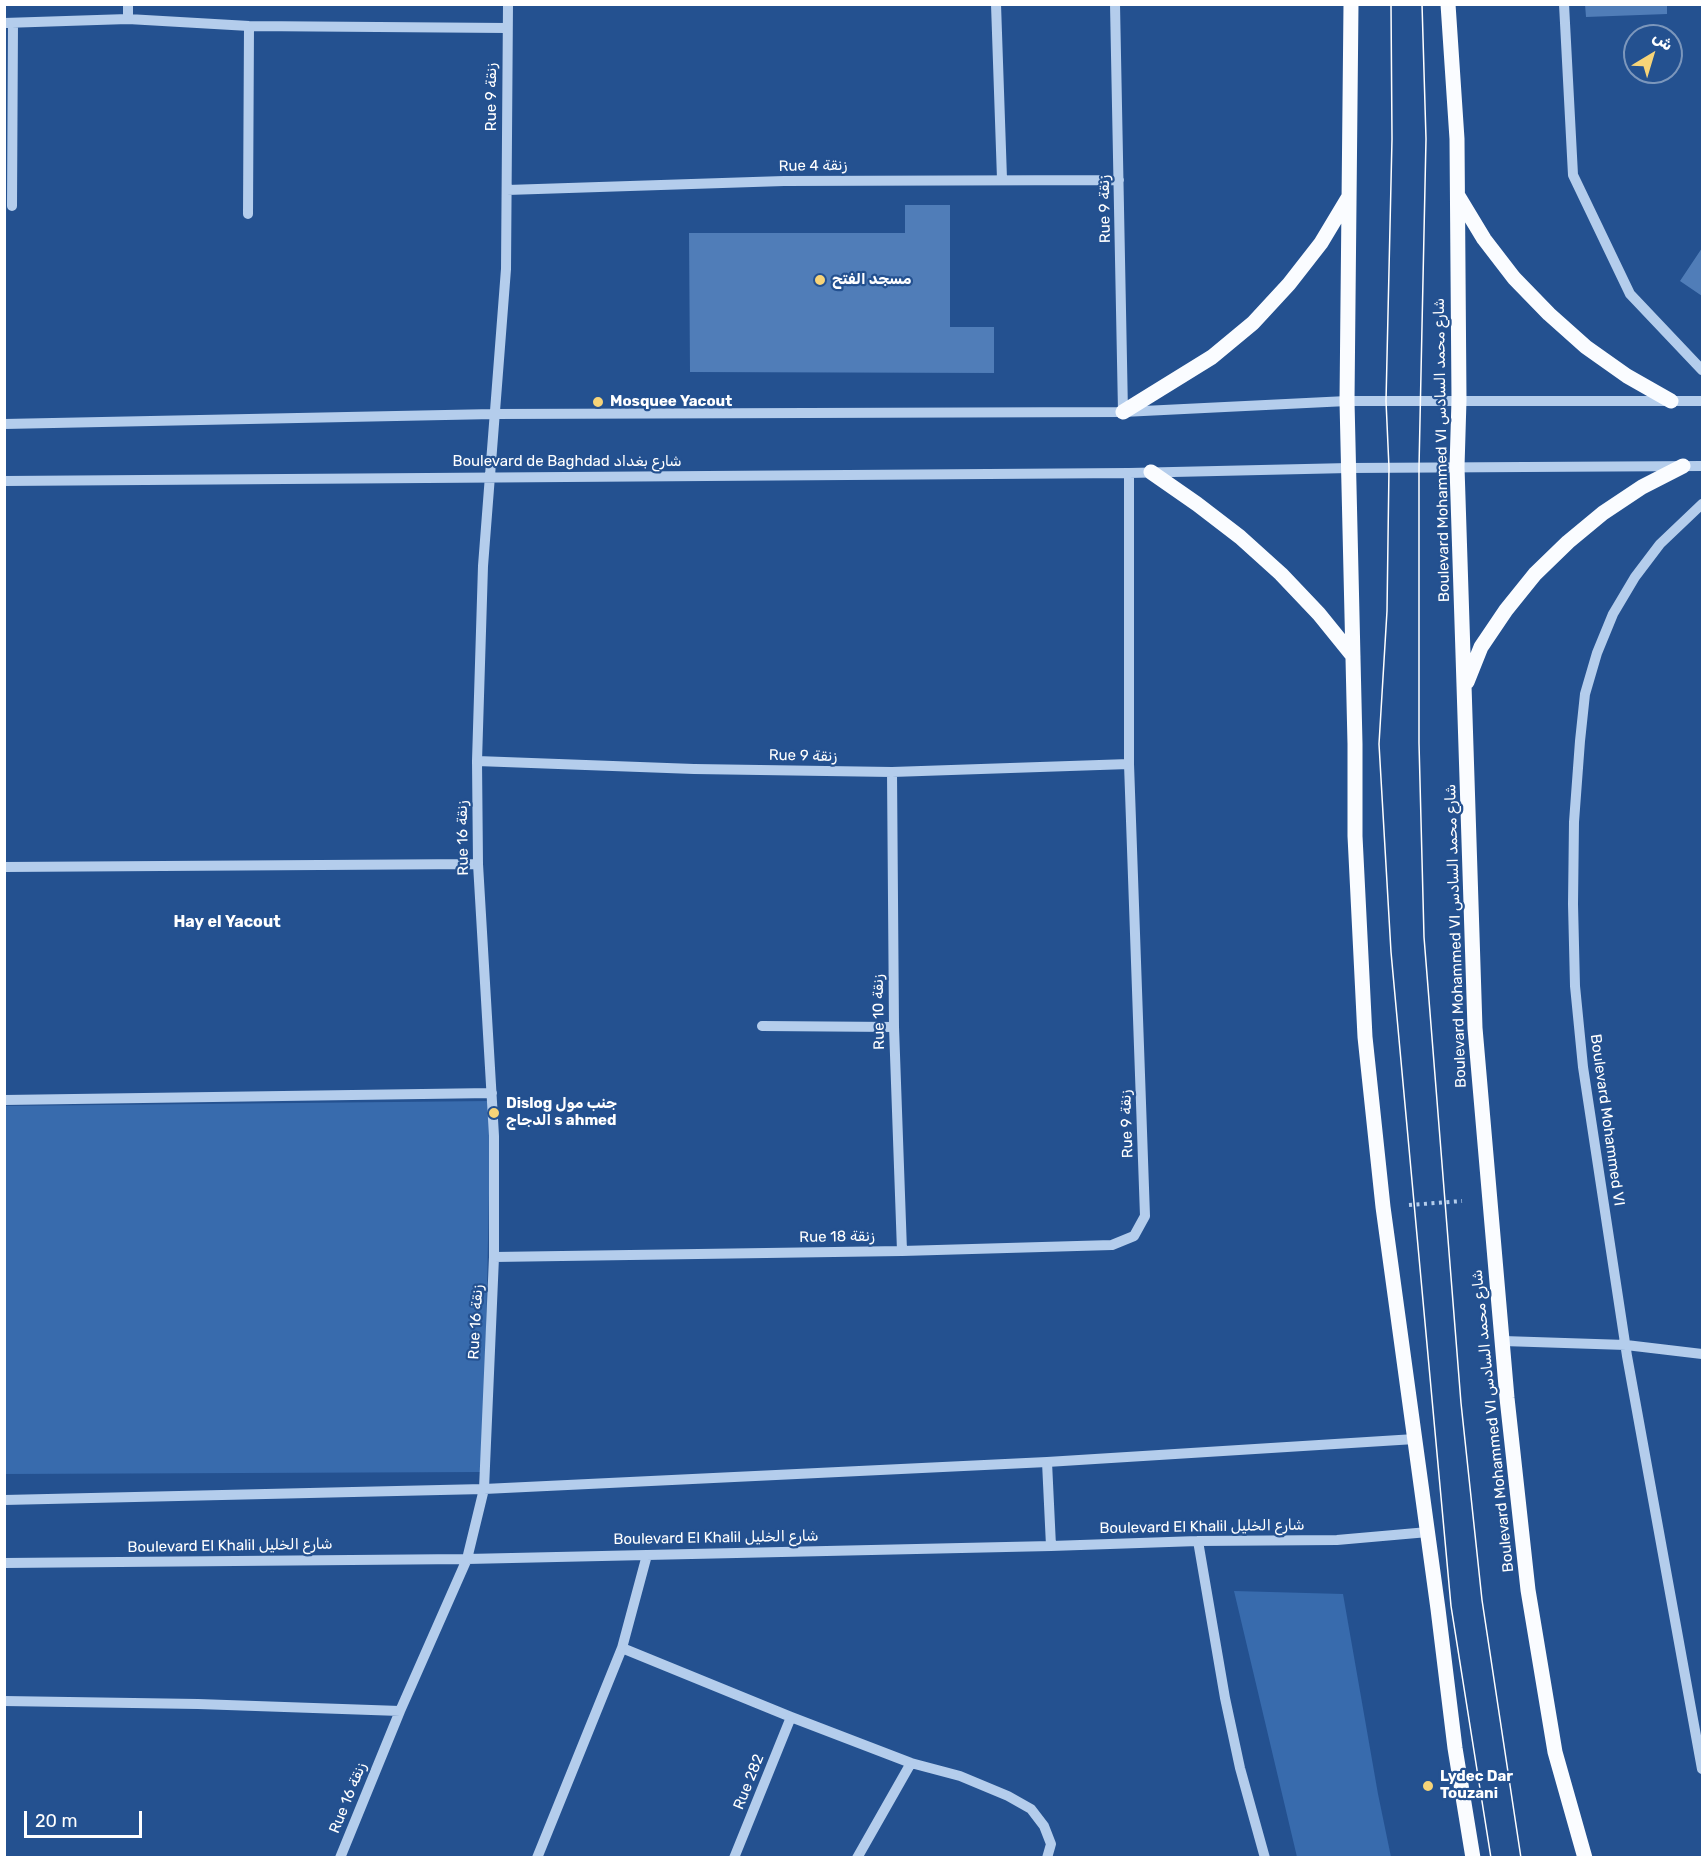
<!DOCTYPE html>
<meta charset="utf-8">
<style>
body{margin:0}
#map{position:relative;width:1707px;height:1862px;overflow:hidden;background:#245190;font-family:Rubik,Vazirmatn,sans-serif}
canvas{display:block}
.frame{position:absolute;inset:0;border:6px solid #fff;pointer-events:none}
.north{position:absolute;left:1623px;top:24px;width:60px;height:60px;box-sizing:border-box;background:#245190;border:2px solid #7c97bc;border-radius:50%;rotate:38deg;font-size:16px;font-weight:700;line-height:24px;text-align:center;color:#fff}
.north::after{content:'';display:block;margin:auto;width:21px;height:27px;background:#f7d478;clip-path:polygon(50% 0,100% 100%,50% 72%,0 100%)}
.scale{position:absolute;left:24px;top:1811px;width:118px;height:27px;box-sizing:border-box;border:3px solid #fff;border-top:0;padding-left:8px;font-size:18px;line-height:21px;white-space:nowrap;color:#fff;-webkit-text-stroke:4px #245190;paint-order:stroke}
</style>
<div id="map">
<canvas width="1707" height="1862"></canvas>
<div class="frame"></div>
<div class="north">ش</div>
<div class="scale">20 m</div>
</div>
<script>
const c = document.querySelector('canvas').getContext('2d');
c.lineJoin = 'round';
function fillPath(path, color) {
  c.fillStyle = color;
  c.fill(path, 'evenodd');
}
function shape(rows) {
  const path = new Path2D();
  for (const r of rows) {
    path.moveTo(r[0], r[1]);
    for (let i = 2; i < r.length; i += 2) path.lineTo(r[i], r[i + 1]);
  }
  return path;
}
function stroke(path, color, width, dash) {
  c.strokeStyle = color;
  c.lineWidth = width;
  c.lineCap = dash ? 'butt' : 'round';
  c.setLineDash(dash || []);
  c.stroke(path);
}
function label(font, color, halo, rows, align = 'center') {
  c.font = font + ' Rubik,Vazirmatn,sans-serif';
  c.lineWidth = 4.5;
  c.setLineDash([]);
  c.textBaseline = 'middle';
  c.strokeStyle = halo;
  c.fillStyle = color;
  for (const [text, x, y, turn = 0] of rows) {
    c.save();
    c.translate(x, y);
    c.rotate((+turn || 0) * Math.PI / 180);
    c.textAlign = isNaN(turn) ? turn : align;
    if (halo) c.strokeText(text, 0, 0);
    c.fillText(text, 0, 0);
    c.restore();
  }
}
const green = shape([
 [491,1101,483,1472,5,1474,4,1106],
 [1234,1591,1343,1594,1378,1794,1391,1857,1297,1857]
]);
const building = shape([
 [1585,4,1667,4,1667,14,1586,17],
 [905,205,950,205,950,327,994,327,994,373,690,372,689,233,905,233],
 [1702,248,1702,296,1680,281]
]);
const path = shape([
 [1409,1205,1462,1201]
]);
const minor = shape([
 [996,4,1002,179],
 [1115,4,1123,412],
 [1564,4,1573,175,1630,294,1702,370],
 [128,19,128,4],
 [4,23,128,19,249,26,507,28],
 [507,190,784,181,1119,180],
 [12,206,13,23],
 [248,214,249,26],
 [4,424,494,414,1123,412,1347,401,1702,401],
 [4,481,1129,473,1349,468,1702,466],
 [1702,504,1660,544,1635,577,1613,614,1597,653,1585,694,1580,741,1574,822,1573,904,1575,986,1583,1067,1627,1356,1702,1769],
 [477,761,694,769,892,772,1129,764],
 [892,772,894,1027,902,1251],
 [4,867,478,864],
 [762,1026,894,1027],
 [4,1100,492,1093],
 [494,1257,902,1251,1112,1245,1134,1236,1145,1216,1129,764,1129,473],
 [1503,1341,1626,1345,1702,1354],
 [1047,1462,1051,1546],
 [4,1500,484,1489,1047,1462,1415,1439],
 [1198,1541,1225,1698,1240,1768,1265,1858],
 [647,1555,622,1648,791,1717,911,1763,960,1776,1008,1796,1031,1809,1044,1826,1051,1844,1047,1858],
 [4,1563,467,1559,1051,1546,1198,1541,1337,1540,1428,1532],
 [4,1701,198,1704,400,1711],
 [340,1858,400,1711,467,1559,484,1489,494,1257,494,1136,478,864,477,761,483,566,506,269,508,4],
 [537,1858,622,1648],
 [734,1858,791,1717],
 [857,1858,911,1763]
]);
const major = shape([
 [1351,4,1347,401,1355,744,1355,836,1365,1037,1383,1207,1438,1609,1455,1748,1473,1858],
 [1448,4,1457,139,1459,400,1457,467,1475,1028,1507,1398,1528,1590,1555,1752,1585,1858],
 [1458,196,1484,239,1514,278,1549,314,1586,347,1627,376,1671,401],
 [1123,412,1212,357,1253,323,1289,284,1321,243,1348,198],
 [1151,472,1197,504,1240,537,1281,574,1319,614,1353,656],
 [1467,682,1481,647,1506,610,1535,574,1568,542,1603,513,1642,487,1683,466]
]);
const tram = shape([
 [1391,4,1392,139,1386,401,1389,468,1387,611,1379,744,1391,952,1451,1606,1491,1858],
 [1422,4,1426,139,1419,467,1419,743,1424,937,1461,1403,1482,1600,1521,1858]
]);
const markers = [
 [820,280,6,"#f7d478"],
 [598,402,6,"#f7d478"],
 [494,1113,6,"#f7d478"],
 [1428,1786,6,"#f7d478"]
];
const streetNames = [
 ["Rue 9 زنقة",492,97,-90],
 ["Rue 4 زنقة",813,166,-1],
 ["Rue 9 زنقة",1105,209,-91],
 ["Boulevard Mohammed VI شارع محمد السادس",1442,450,-91],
 ["Boulevard de Baghdad شارع بغداد",567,462],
 ["Rue 9 زنقة",803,756,1],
 ["Rue 16 زنقة",463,838,-91],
 ["Boulevard Mohammed VI شارع محمد السادس",1456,936,-92],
 ["Rue 10 زنقة",879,1012,-91],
 ["Boulevard Mohammed VI",1607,1120,82],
 ["Rue 9 زنقة",1127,1124,-92],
 ["Rue 18 زنقة",837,1237,-1],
 ["Rue 16 زنقة",476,1322,-87],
 ["Boulevard Mohammed VI شارع محمد السادس",1493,1421,-96],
 ["Boulevard El Khalil شارع الخليل",1202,1527,-1],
 ["Boulevard El Khalil شارع الخليل",716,1538,-1],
 ["Boulevard El Khalil شارع الخليل",230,1546,-1],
 ["Rue 282",749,1782,-68],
 ["Rue 16 زنقة",348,1798,-68]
];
const poiNames = [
 ["مسجد الفتح",832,280],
 ["Mosquee Yacout",610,402],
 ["Dislog جنب مول",506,1104],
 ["الدجاج s ahmed",506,1121],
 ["Lydec Dar",1440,1777],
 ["Touzani",1440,1794]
];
const neighbourhoodNames = [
 ["Hay el Yacout",227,922]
];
fillPath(green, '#386bad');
fillPath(building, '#507db8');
stroke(path, '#b4cdec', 4, [3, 4.5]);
stroke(minor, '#b4cdec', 10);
stroke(major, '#fafcff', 15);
stroke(tram, '#fff', 1.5);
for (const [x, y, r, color] of markers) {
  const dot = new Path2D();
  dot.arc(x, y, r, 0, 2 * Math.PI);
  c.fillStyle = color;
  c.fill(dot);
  stroke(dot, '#245190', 2);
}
label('15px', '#fff', '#245190', streetNames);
label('bold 15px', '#fff', '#245190', poiNames, 'left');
label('bold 16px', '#fff', '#245190', neighbourhoodNames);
</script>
